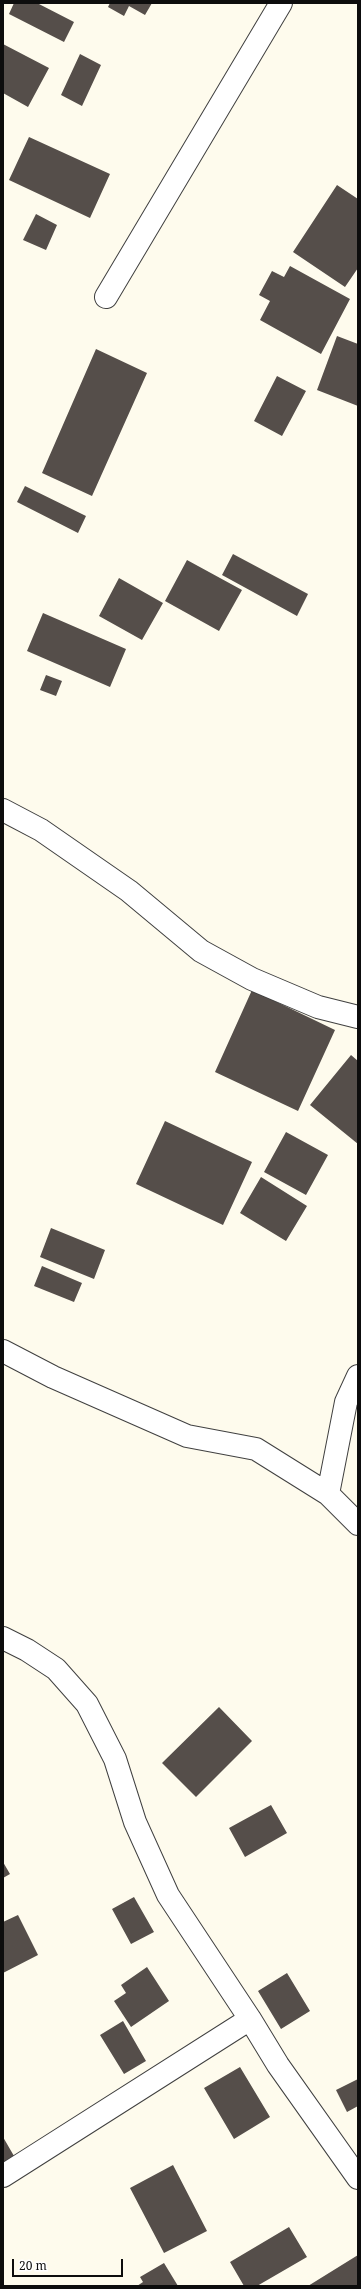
<!DOCTYPE html>
<style>
body{margin:0}
#map{position:relative;width:361px;height:2289px;overflow:hidden;background:#fefbed;font-family:"Noto Serif",serif}
canvas{display:block}
.frame{position:absolute;inset:0;border:4px solid #0d0d0d;pointer-events:none}
.scale{position:absolute;left:12px;top:2259px;width:111px;height:18px;box-sizing:border-box;border:2px solid #0d0d0d;border-top:0;padding-left:5px;font-size:12px;line-height:14px;white-space:nowrap;color:#0d0d0d;-webkit-text-stroke:3px #fff;paint-order:stroke}
</style>
<div id="map">
<canvas width="361" height="2289"></canvas>
<div class="frame"></div>
<div class="scale">20 m</div>
</div>
<script>
const c = document.querySelector('canvas').getContext('2d');
c.lineJoin = 'round';
function fillPath(path, color) {
  c.fillStyle = color;
  c.fill(path, 'evenodd');
}
function shape(rows) {
  const path = new Path2D();
  for (const r of rows) {
    path.moveTo(r[0], r[1]);
    for (let i = 2; i < r.length; i += 2) path.lineTo(r[i], r[i + 1]);
  }
  return path;
}
function stroke(path, color, width, dash) {
  c.strokeStyle = color;
  c.lineWidth = width;
  c.lineCap = dash ? 'butt' : 'round';
  c.setLineDash(dash || []);
  c.stroke(path);
}
const building = shape([
 [14,3,37,3,74,22,64,42,9,14],
 [110,3,152,3,145,15,129,6,124,16,108,7],
 [3,44,49,68,28,107,3,93],
 [80,54,101,65,82,106,61,95],
 [29,137,110,174,90,218,9,180],
 [337,185,358,199,358,268,345,287,293,252],
 [36,214,57,225,46,250,23,240],
 [290,266,350,299,321,354,260,320,270,301,259,295,272,271,284,277],
 [337,336,358,344,358,406,317,390],
 [96,349,147,373,92,496,42,473],
 [277,376,306,391,282,436,254,421],
 [25,486,86,516,78,533,17,502],
 [233,554,308,594,297,616,222,575],
 [187,560,242,590,219,631,165,601],
 [119,578,163,603,142,640,99,616],
 [43,613,126,649,110,687,27,651],
 [46,675,62,681,56,696,40,690],
 [252,990,335,1030,298,1111,215,1072],
 [351,1055,358,1061,358,1144,310,1105],
 [165,1121,252,1162,223,1225,136,1184],
 [286,1132,328,1155,306,1195,264,1172],
 [261,1177,307,1206,286,1241,240,1213],
 [51,1228,105,1250,94,1279,40,1257],
 [42,1266,82,1283,74,1302,34,1286],
 [219,1707,252,1741,196,1797,162,1763],
 [271,1805,287,1833,245,1857,229,1828],
 [3,1862,10,1874,3,1878],
 [134,1897,154,1932,131,1944,112,1909],
 [18,1915,38,1955,3,1973,3,1922],
 [147,1967,169,2001,131,2027,114,2001,126,1993,121,1985],
 [287,1973,310,2011,281,2029,258,1991],
 [123,2021,146,2061,124,2074,100,2035],
 [240,2067,270,2117,234,2139,204,2088],
 [358,2079,358,2106,347,2112,336,2090],
 [3,2137,14,2156,3,2163],
 [173,2165,207,2231,164,2253,130,2188],
 [289,2227,307,2257,257,2286,244,2286,230,2262],
 [358,2255,358,2286,308,2286],
 [164,2263,178,2286,137,2286,143,2282,140,2277]
]);
const minor = shape([
 [106,297,281,3],
 [3,810,41,830,129,891,201,951,252,979,318,1007,358,1017],
 [3,1351,53,1377,187,1436,256,1449,328,1494,358,1524],
 [328,1494,346,1402,358,1376],
 [3,1638,27,1650,56,1669,87,1704,115,1759,135,1822,168,1895,250,2019,278,2065,358,2178],
 [3,2176,250,2019]
]);
fillPath(building, '#554e4a');
stroke(minor, '#404040', 24);
stroke(minor, '#fff', 22);
</script>
